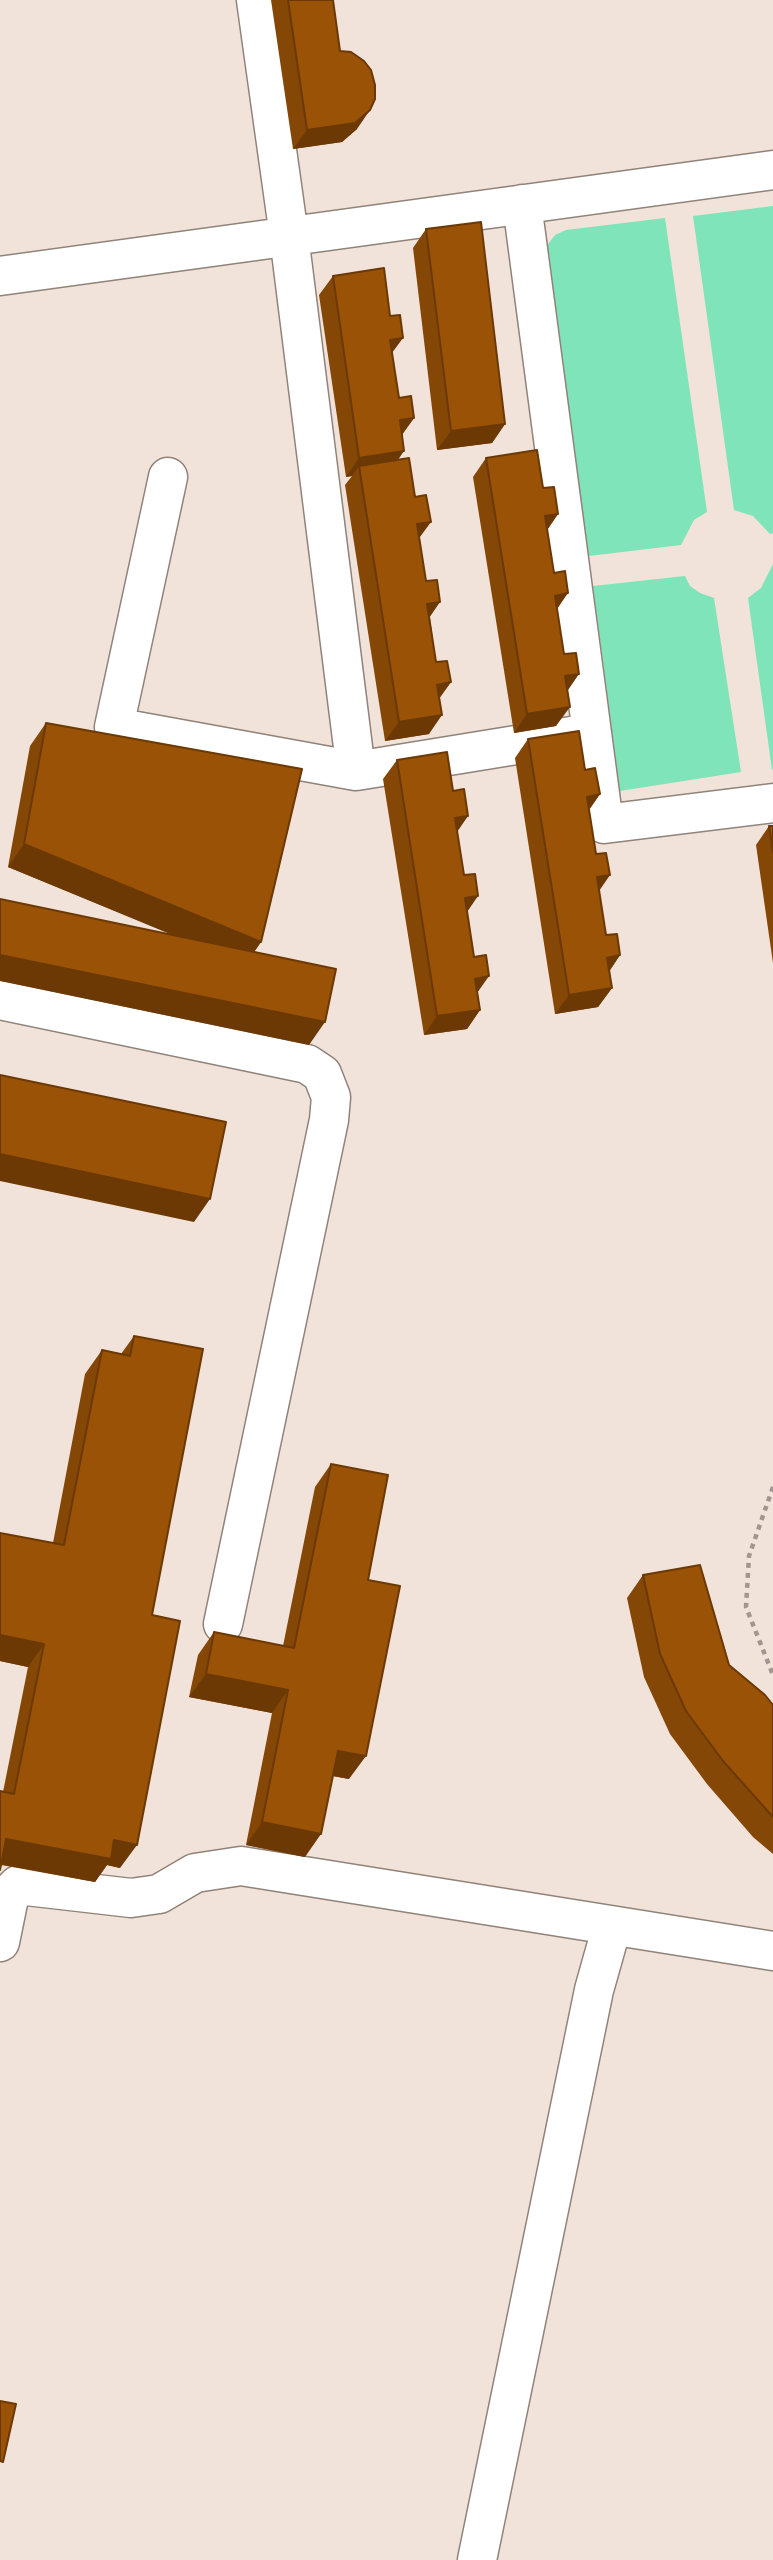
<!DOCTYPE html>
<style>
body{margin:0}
canvas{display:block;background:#f1e3da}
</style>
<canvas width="773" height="2560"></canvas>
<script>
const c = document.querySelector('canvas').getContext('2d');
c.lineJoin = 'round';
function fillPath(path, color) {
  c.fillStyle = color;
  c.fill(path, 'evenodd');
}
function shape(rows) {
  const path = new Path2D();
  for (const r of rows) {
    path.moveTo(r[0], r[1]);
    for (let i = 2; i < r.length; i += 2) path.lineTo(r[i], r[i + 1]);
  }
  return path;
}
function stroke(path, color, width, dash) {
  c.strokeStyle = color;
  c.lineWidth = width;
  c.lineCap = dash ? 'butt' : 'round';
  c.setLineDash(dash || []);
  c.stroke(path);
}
const green = shape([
 [773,206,773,533,770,534,753,516,734,510,693,216],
 [665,218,707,512,694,520,681,545,589,556,542,252,555,235,566,230],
 [773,564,773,769,772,770,748,598,761,588],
 [685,576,690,586,700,593,714,598,741,772,620,791,593,586]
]);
const path = shape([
 [773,1487,749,1556,746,1607,773,1675]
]);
const minor = shape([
 [256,0,289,236,356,771,590,733],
 [522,204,604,824,773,803],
 [0,276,773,170],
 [168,477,114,727,356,771],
 [0,1000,307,1064,322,1074,331,1097,329,1120,223,1624],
 [0,1942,10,1893,18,1885,131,1898,159,1894,195,1873,241,1866,773,1951],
 [477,2560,594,1990,612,1926]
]);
const wall = shape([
 [271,0,333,0,340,51,357,129,342,142,293,149],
 [426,229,505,424,492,443,437,450,413,248],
 [333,276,392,353,399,398,414,418,402,435,398,460,419,538,436,662,451,682,439,699,429,734,385,741,345,485,352,476,346,477,319,295],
 [486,458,543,488,558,514,547,530,567,691,556,726,514,733,473,477],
 [46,723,261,942,254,952,309,1045,174,935,8,867,30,746],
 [528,739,585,770,600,794,589,810,599,891,606,935,620,955,609,972,612,988,598,1007,555,1014,515,758],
 [397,760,457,831,480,1010,467,1029,424,1035,383,779],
 [769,826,773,826,773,963,756,845],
 [134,1336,152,1615,120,1868,107,1865,95,1882,1,1865,3,1792,28,1667,0,1661,0,1533,53,1543,85,1374,102,1350,121,1354],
 [331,1464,368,1580,349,1779,333,1776,305,1857,246,1845,272,1713,189,1697,198,1655,214,1632,283,1646,315,1487],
 [643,1575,729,1665,773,1705,773,1854,753,1837,707,1784,670,1734,644,1677,627,1598]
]);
const shadedWall = shape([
 [370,110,357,129,342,142,293,149,307,130],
 [403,338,389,357,390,340],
 [414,418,400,437,400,420],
 [505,424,492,443,437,450,451,431],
 [404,451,391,470,359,466,352,476,346,477,359,458],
 [558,514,545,533,545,516],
 [431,522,417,541,417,524],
 [568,593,555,612,555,596],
 [440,602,427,621,427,604],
 [579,674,566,693,565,676],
 [451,682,437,701,437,685],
 [570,707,556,726,514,733,527,714],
 [442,715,429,734,385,741,399,722],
 [600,794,586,814,587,797],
 [468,816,455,835,455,818],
 [24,844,261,942,245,965,8,867],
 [610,875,597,894,597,877],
 [478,896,465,915,465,898],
 [0,955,325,1022,309,1045,0,981],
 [620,955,607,974,607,958],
 [489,976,475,996,475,979],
 [612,988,598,1007,555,1014,569,995],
 [480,1010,467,1029,424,1035,437,1016],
 [0,1154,210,1199,194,1222,0,1181],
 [0,1635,44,1644,28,1667,0,1661],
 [206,1674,288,1690,272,1713,189,1697],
 [338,1751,366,1756,349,1779,322,1774],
 [262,1822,321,1834,305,1857,246,1845],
 [6,1839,114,1840,137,1845,120,1868,107,1865,95,1882,0,1864]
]);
const building = shape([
 [288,0,333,0,340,51,351,52,364,61,371,70,375,85,375,99,370,110,355,123,307,130,288,0],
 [481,222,505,424,451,431,426,229,481,222],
 [384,268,390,316,400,315,403,338,390,340,399,398,411,396,414,418,400,420,404,451,359,458,333,276,384,268],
 [537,450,543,488,554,487,558,514,545,516,554,573,565,571,568,593,555,596,564,654,576,653,579,674,565,676,570,707,527,714,486,458,537,450],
 [409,458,415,497,426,495,431,522,417,524,426,581,437,580,440,602,427,604,436,662,447,661,451,682,437,685,442,715,399,722,359,466,409,458],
 [46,723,302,769,261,942,24,844,46,723],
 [579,731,585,770,595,768,600,794,587,797,596,854,606,853,610,875,597,877,606,935,617,934,620,955,607,958,612,988,569,995,528,739,579,731],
 [447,752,453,791,464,789,468,816,455,818,464,875,475,874,478,896,465,898,474,957,486,955,489,976,475,979,480,1010,437,1016,397,760,447,752],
 [769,826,773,826,773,852,769,826],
 [0,899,336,969,325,1022,0,955,0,899],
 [0,1075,226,1122,210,1199,0,1154,0,1075],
 [134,1336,203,1349,152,1615,180,1621,137,1845,114,1840,111,1859,6,1839,0,1870,0,1791,14,1794,44,1644,0,1635,0,1533,64,1545,102,1350,130,1356,134,1336],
 [331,1464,388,1475,368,1580,400,1586,366,1756,338,1751,321,1834,262,1822,288,1690,206,1674,214,1632,294,1648,331,1464],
 [700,1565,729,1665,765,1695,773,1705,773,1817,723,1761,686,1711,660,1654,643,1575,700,1565],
 [0,2401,16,2404,3,2462,0,2461,0,2401]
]);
fillPath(green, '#7fe4b9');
stroke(minor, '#90837a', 41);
stroke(path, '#a19690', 4.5, [5, 5]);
stroke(minor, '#fff', 38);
fillPath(wall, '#844706');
fillPath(shadedWall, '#6c3905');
fillPath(building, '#9a5207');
stroke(building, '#6c3905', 2);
</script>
